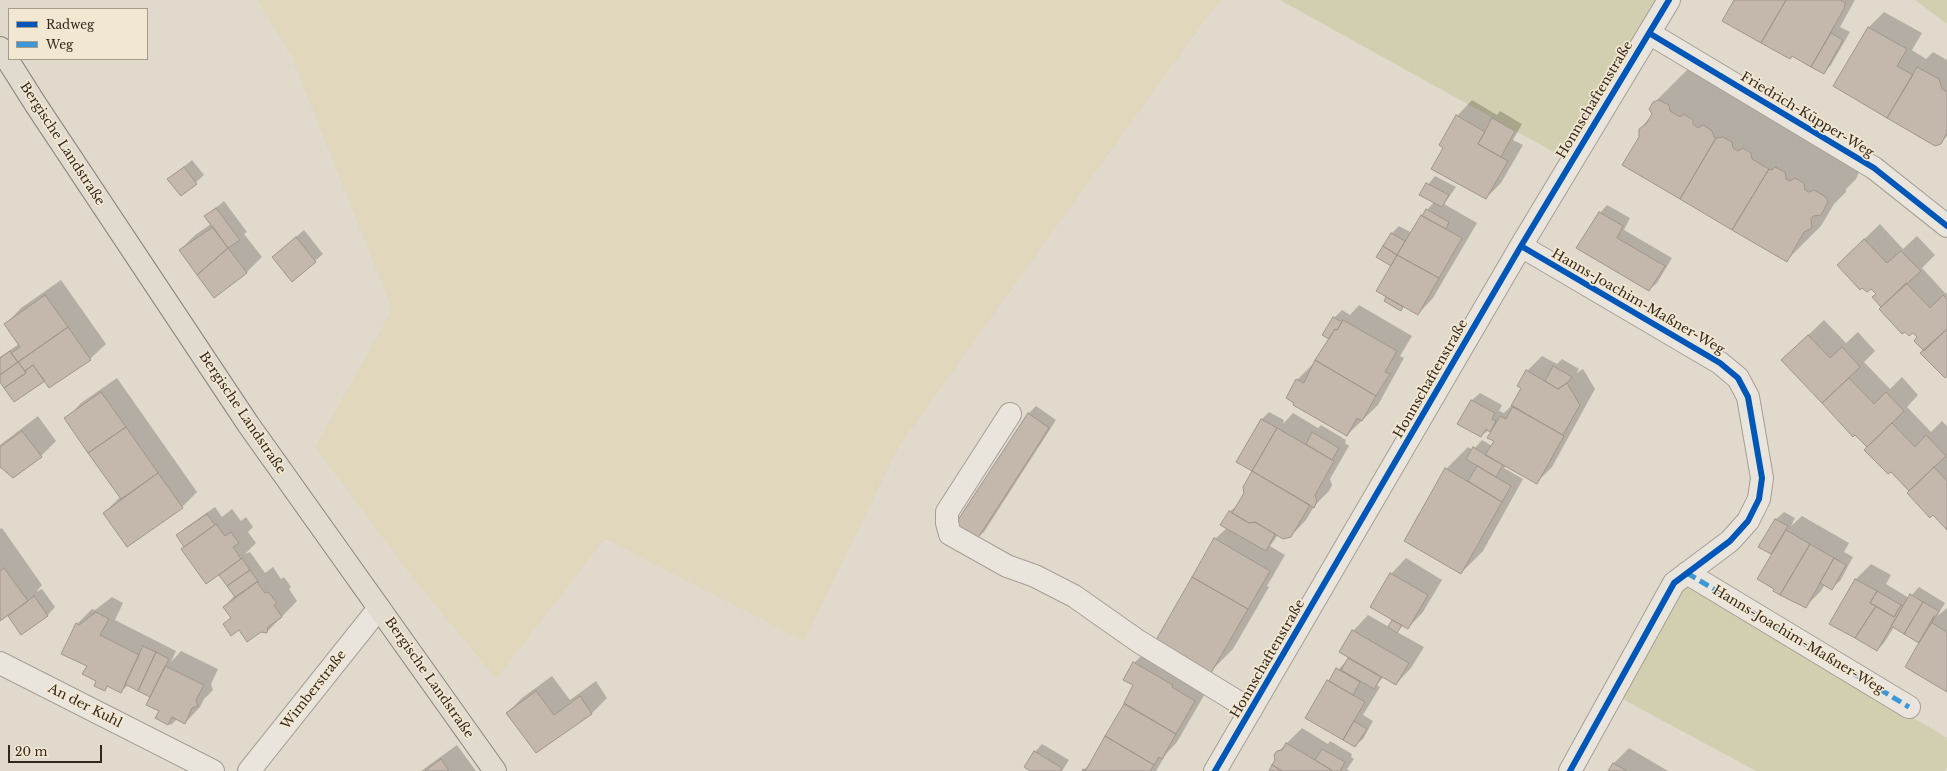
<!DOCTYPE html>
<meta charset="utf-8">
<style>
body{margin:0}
#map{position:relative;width:1947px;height:771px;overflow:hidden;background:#e1d9cc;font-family:"Libre Baskerville",serif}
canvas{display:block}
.legend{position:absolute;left:8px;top:8px;width:140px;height:52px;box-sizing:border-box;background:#f2e7d1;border:1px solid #a69a89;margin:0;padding:5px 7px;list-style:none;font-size:12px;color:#33271e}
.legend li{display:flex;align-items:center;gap:8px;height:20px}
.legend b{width:20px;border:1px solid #a69a89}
.scale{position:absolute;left:8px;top:745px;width:94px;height:18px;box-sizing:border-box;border:2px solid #33271e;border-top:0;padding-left:5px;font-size:12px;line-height:14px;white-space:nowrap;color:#33271e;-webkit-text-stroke:3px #f2e7d1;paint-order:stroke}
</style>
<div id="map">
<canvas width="1947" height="771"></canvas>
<ul class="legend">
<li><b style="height:5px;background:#0057b8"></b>Radweg</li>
<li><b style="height:5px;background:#3d96d5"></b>Weg</li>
</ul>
<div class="scale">20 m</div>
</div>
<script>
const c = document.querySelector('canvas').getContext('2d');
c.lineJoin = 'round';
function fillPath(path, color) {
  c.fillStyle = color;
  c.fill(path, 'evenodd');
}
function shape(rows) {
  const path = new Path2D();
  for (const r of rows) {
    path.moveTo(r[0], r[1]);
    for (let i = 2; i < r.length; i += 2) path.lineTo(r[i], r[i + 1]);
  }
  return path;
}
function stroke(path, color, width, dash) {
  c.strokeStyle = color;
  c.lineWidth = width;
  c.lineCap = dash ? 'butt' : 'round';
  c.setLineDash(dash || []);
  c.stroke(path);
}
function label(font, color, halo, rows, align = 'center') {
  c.font = font + ' "Libre Baskerville",serif';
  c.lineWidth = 3.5;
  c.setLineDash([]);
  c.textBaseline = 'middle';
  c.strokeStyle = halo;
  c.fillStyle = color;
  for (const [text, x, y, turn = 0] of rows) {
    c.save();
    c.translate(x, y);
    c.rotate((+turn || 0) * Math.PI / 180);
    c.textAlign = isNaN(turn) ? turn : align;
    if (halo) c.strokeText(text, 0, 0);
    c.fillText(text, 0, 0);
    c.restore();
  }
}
const farmland = shape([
 [257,0,1222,0,1209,14,899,446,804,641,605,539,496,679,404,566,315,447,392,310,291,56]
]);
const green = shape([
 [1280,0,1667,0,1570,161],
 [1915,0,1947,0,1947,24],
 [1686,581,1947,738,1947,767,1945,771,1756,771,1619,697]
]);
const shadow = shape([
 [1736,0,1855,0,1840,27,1850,32,1831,65,1824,73,1793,55,1790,58],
 [1884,12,1922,33,1912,50,1926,59,1933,52,1947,60,1947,136,1940,143,1835,86,1869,27],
 [1689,68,1862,166,1856,179,1846,189,1846,192,1834,204,1821,226,1786,261,1640,138,1640,129,1653,114,1654,103],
 [1472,100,1497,115,1500,111,1522,124,1513,140,1523,145,1501,183,1486,198,1444,148,1457,116],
 [192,160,204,175,181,195,169,179],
 [1435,176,1456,187,1444,204,1477,223,1433,298,1418,314,1404,306,1401,309,1387,298,1392,266,1391,234,1399,226,1412,233,1422,216,1434,202,1420,194],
 [224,201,247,232,244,234,262,257,246,273,180,250,195,235,211,224,206,216],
 [1607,205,1630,218,1624,230,1672,258,1657,283,1649,290,1600,213],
 [1880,224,1903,249,1917,236,1935,255,1922,268,1946,294,1947,292,1947,375,1924,350,1919,337,1873,297,1877,293,1853,250],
 [304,230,323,254,292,281,273,257],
 [61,280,106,344,90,359,45,380,0,381,0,357,19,344,6,324,21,308],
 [1359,305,1412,336,1400,356,1404,358,1378,405,1347,435,1297,380,1313,364,1314,365,1333,335,1334,318,1342,310,1350,315],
 [1824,320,1846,343,1858,332,1875,351,1864,362,1890,389,1902,377,1918,395,1907,407,1931,432,1942,421,1947,426,1947,528,1855,433,1853,435,1782,360],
 [1542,356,1557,364,1562,359,1579,369,1576,373,1583,369,1595,389,1552,467,1537,482,1506,465,1504,468,1523,479,1483,551,1461,573,1446,469,1468,447,1473,450,1482,440,1492,446,1495,441,1494,426,1481,436,1459,424,1472,400,1480,393,1502,405,1499,411,1504,413,1516,401,1523,388,1527,371],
 [117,378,197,492,182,507,104,513,121,496,66,419,81,403],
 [1036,406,1056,420,984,532,976,539,1028,414],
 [1269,412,1284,420,1283,424,1293,413,1318,428,1321,425,1346,440,1345,443,1349,446,1330,479,1332,485,1329,491,1315,505,1306,520,1291,536,1278,535,1270,546,1285,555,1267,586,1269,587,1233,649,1211,671,1215,539,1227,528,1229,512,1238,505,1256,467,1238,461,1262,419],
 [38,416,56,441,41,456,0,465,0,445],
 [215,507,222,517,232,509,241,521,246,517,253,527,248,532,256,543,245,554,250,552,265,573,273,567,281,579,284,577,291,587,289,589,297,601,267,632,239,629,224,624,231,617,224,607,235,595,225,571,185,547,177,535,185,528],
 [1784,512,1795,518,1791,526,1802,516,1849,543,1844,552,1853,557,1840,581,1832,588,1825,584,1821,591,1806,606,1787,598,1758,579,1775,549,1771,553,1760,546,1776,519],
 [2,528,42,585,36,592,42,589,55,607,48,615,22,633,9,616,12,611,0,620,0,529],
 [1406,558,1442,580,1423,612,1408,628,1403,625,1397,632,1424,647,1411,668,1396,684,1383,677,1377,685,1380,687,1363,715,1373,721,1363,739,1355,746,1328,681,1350,657,1353,631,1368,615,1389,627,1394,619,1391,574],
 [1871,564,1891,575,1886,584,1909,598,1919,587,1945,603,1937,616,1947,608,1947,691,1922,639,1894,627,1884,643,1877,650,1830,623,1856,579],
 [112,597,123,603,115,620,176,651,171,662,181,651,218,669,211,684,213,690,204,699,200,707,185,723,177,719,171,725,157,718,160,711,154,692,128,685,121,692,108,686,105,689,88,666,77,624,92,609,95,610],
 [1149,648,1210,685,1177,742,1166,754,1156,771,1083,771,1092,761,1135,685,1134,663],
 [552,676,570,700,596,681,607,698,592,713,536,752,507,713,522,698],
 [1302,728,1328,744,1330,741,1352,754,1351,757,1354,759,1347,769,1350,771,1270,771,1277,760,1278,752],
 [1042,744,1069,760,1062,771,1032,771,1035,752],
 [457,745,476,771,421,771],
 [1629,748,1668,771,1609,771,1614,763]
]);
const building = shape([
 [1734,0,1786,0,1761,43,1722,21,1734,0],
 [1786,0,1840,0,1846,3,1844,6,1845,7,1811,67,1792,56,1790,59,1761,43,1786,0],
 [1868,27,1907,49,1897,66,1913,75,1887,118,1833,86,1868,27],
 [1831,33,1843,40,1824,74,1811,67,1831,33],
 [1917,67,1939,79,1942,89,1947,92,1947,133,1941,144,1935,146,1887,118,1917,67],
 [1659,100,1669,105,1670,111,1680,117,1684,114,1693,120,1693,124,1698,128,1703,125,1712,131,1714,137,1716,138,1680,199,1622,165,1639,137,1639,129,1646,124,1652,114,1649,109,1653,102,1659,100],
 [1456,115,1485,132,1478,144,1508,161,1486,199,1431,169,1443,148,1439,145,1456,115],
 [1492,118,1515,131,1501,157,1478,144,1492,118],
 [1723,137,1732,142,1733,148,1738,151,1743,148,1751,153,1752,159,1769,169,1732,230,1680,199,1716,138,1723,137],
 [184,167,197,184,181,196,167,179,184,167],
 [1775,167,1785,172,1786,179,1790,181,1795,178,1804,183,1805,190,1809,192,1814,190,1826,197,1828,202,1821,215,1813,216,1811,219,1812,228,1804,232,1787,262,1732,230,1769,169,1772,170,1775,167],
 [1426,183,1449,195,1442,207,1419,195,1426,183],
 [216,208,240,240,228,248,204,216,216,208],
 [1426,209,1449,222,1446,229,1422,216,1426,209],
 [1599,212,1623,226,1617,238,1665,266,1649,291,1576,248,1599,212],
 [1421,215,1462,238,1439,278,1397,255,1421,215],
 [213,227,228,248,197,275,179,250,213,227],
 [1391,233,1405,241,1397,255,1383,246,1391,233],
 [296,237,316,262,292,282,272,257,296,237],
 [1864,239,1887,263,1901,251,1921,271,1881,307,1872,297,1876,294,1871,289,1867,292,1862,288,1860,290,1837,265,1864,239],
 [1383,246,1397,255,1391,266,1376,257,1383,246],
 [228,248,247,273,214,298,197,275,228,248],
 [1397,255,1439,278,1418,315,1376,291,1397,255],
 [1906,283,1930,308,1943,295,1947,299,1947,329,1924,351,1914,341,1917,337,1913,333,1909,336,1905,332,1902,334,1879,309,1906,283],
 [45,295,68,327,18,362,11,353,20,347,4,324,45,295],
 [1386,297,1403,307,1401,311,1384,301,1386,297],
 [1333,317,1342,322,1337,330,1335,329,1329,339,1322,335,1333,317],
 [1343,320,1397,351,1385,372,1390,374,1376,396,1315,360,1335,329,1337,330,1343,320],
 [68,327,91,360,49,388,33,365,25,371,18,362,68,327],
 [1947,329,1947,376,1945,378,1920,353,1947,329],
 [1808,335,1830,358,1842,347,1860,367,1822,403,1781,360,1808,335],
 [10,351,18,362,0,375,0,358,10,351],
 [1315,360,1376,396,1362,421,1357,418,1347,436,1293,405,1294,403,1286,398,1296,379,1304,383,1315,360],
 [18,362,26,373,4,388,0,382,0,375,18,362],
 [33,365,45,381,14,402,4,388,26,373,25,371,33,365],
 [1553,366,1572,377,1567,383,1558,389,1545,381,1553,366],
 [1526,370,1558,389,1567,383,1580,405,1563,435,1511,406,1521,388,1517,386,1526,370],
 [1849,378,1874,404,1886,392,1904,411,1867,447,1855,435,1853,437,1822,403,1849,378],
 [101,392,126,427,88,453,64,418,101,392],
 [1471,400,1495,413,1492,419,1496,421,1490,432,1486,429,1481,437,1457,424,1471,400],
 [1513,406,1564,436,1537,484,1485,455,1494,441,1487,438,1500,416,1506,419,1513,406],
 [1028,413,1049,428,976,541,954,526,1028,413],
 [1261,419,1277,428,1252,471,1236,462,1261,419],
 [1892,423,1915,447,1926,435,1946,456,1909,491,1891,472,1888,474,1864,450,1892,423],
 [126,427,158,473,121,499,88,453,126,427],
 [1277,428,1334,461,1315,495,1317,501,1314,508,1252,471,1277,428],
 [22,431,42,457,13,478,0,467,0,447,22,431],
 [1312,432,1339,448,1332,460,1306,444,1312,432],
 [1473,447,1503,465,1496,477,1466,459,1473,447],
 [1477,466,1511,486,1502,502,1468,481,1477,466],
 [1934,467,1947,481,1947,530,1933,515,1930,518,1907,493,1934,467],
 [1445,468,1502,502,1461,574,1404,541,1445,468],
 [1252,471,1310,505,1291,537,1283,539,1255,522,1249,523,1232,513,1244,493,1243,487,1252,471],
 [158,473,183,508,127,547,103,513,158,473],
 [1229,511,1249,523,1255,522,1275,534,1266,551,1220,525,1229,511],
 [207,514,215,525,184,547,176,535,207,514],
 [1775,519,1788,526,1771,554,1758,547,1775,519],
 [216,524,225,536,231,532,239,543,233,547,241,559,206,584,181,549,216,524],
 [1786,530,1810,544,1780,595,1773,591,1774,589,1757,579,1786,530],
 [1214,538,1270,571,1248,609,1192,577,1214,538],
 [1810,544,1834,558,1806,608,1780,595,1810,544],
 [242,558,250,570,227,586,219,575,242,558],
 [1834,558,1846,565,1832,590,1820,583,1834,558],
 [4,568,28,601,0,621,0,571,4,568],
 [250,570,258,581,235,597,227,586,250,570],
 [1390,573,1428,595,1408,629,1370,607,1390,573],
 [1192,577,1248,609,1211,673,1156,640,1192,577],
 [1855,579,1877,591,1870,603,1876,606,1855,638,1829,624,1855,579],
 [257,582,265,593,268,592,277,603,274,605,282,617,268,627,267,633,261,632,247,642,239,630,231,636,223,624,231,618,223,607,257,582],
 [1877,591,1901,605,1894,617,1870,603,1877,591],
 [1910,594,1923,602,1904,634,1891,626,1910,594],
 [34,596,48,616,21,635,8,616,34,596],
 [1923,602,1939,611,1919,643,1904,634,1923,602],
 [1901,605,1903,606,1877,651,1855,638,1876,606,1894,617,1901,605],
 [96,612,109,619,100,635,139,655,121,693,107,686,105,691,94,686,96,681,82,674,87,666,61,654,76,623,79,625,96,612],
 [1934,616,1932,623,1947,632,1947,692,1905,667,1934,616],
 [1392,620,1402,625,1397,633,1388,627,1392,620],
 [1352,630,1409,663,1396,685,1339,652,1352,630],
 [143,646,156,652,138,691,125,684,143,646],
 [156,652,169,659,150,697,138,691,156,652],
 [1348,658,1381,677,1374,689,1341,670,1348,658],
 [1133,662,1173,685,1172,687,1195,701,1176,734,1124,703,1133,685,1123,680,1133,662],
 [165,666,204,685,196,700,198,706,192,708,185,724,172,717,168,725,155,718,159,711,146,705,165,666],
 [1336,668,1360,682,1353,695,1329,681,1336,668],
 [1327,680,1365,702,1343,740,1305,718,1327,680],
 [536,691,554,715,580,696,592,714,536,753,506,713,536,691],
 [1124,704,1176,734,1162,759,1159,757,1154,765,1105,736,1124,704],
 [1354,721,1367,729,1355,747,1343,740,1354,721],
 [1105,736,1154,765,1150,771,1082,771,1083,769,1086,770,1105,736],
 [1286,743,1315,760,1333,771,1282,771,1272,765,1275,760,1274,755,1277,751,1282,750,1286,743],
 [1322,749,1345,762,1340,771,1333,771,1315,760,1322,749],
 [1034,751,1062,768,1060,771,1030,771,1024,767,1034,751],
 [441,759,449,771,425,771,441,759],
 [1613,763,1627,771,1608,771,1613,763],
 [1272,765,1282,771,1269,771,1272,765]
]);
const minor = shape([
 [1649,33,1874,168,1947,226],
 [1521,246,1720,363,1738,378,1748,397,1762,478,1759,499,1748,521,1730,541,1674,583,1570,771],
 [1010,414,947,512,947,523,950,534,1007,566,1035,576,1074,596,1138,641,1251,710],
 [1687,573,1909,707],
 [0,663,213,771],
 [249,771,379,608],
 [1215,771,1521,246,1669,0]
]);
const major = shape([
 [0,48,36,105,248,424,495,771]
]);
const quiet = shape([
 [1687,573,1909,707]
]);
const cycleway = shape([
 [1649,33,1874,168,1947,226],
 [1521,246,1720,363,1738,378,1748,397,1762,478,1759,499,1748,521,1730,541,1674,583,1570,771],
 [1215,771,1521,246,1669,0]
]);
const streetNames = [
 ["Honnschaftenstraße",1595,100,-59],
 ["Friedrich-Küpper-Weg",1807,115,31],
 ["Bergische Landstraße",62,144,57],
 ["Hanns-Joachim-Maßner-Weg",1638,302,30],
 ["Honnschaftenstraße",1431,379,-60],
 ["Bergische Landstraße",242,413,56],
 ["Hanns-Joachim-Maßner-Weg",1798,640,31],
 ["Honnschaftenstraße",1268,659,-60],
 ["Bergische Landstraße",429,678,55],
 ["Wimberstraße",314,690,-52],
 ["An der Kuhl",85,706,27]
];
fillPath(farmland, '#e0d7bd');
fillPath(green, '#d1cfaf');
fillPath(shadow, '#0003');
fillPath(building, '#c4b8ad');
stroke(building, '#a1958b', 1);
stroke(minor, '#a69e95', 24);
stroke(major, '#8b847c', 24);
stroke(minor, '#eae5dc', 22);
stroke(major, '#e1dacf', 22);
stroke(quiet, '#3d96d5', 5, [10, 5]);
stroke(cycleway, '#0057b8', 6);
label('13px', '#33271e', '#f2e7d1', streetNames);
</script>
